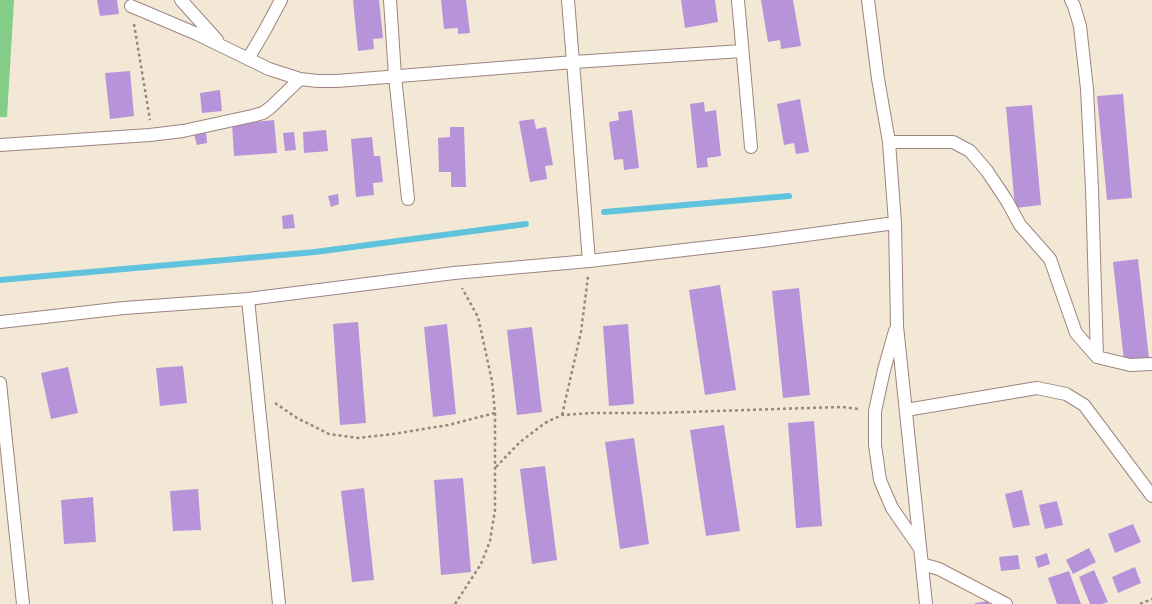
<!DOCTYPE html>
<style>
body{margin:0}
canvas{display:block;background:#f2e8d5}
</style>
<canvas width="1152" height="604"></canvas>
<script>
const c = document.querySelector('canvas').getContext('2d');
c.lineJoin = 'round';
function fillPath(path, color) {
  c.fillStyle = color;
  c.fill(path, 'evenodd');
}
function shape(rows) {
  const path = new Path2D();
  for (const r of rows) {
    path.moveTo(r[0], r[1]);
    for (let i = 2; i < r.length; i += 2) path.lineTo(r[i], r[i + 1]);
  }
  return path;
}
function stroke(path, color, width, dash) {
  c.strokeStyle = color;
  c.lineWidth = width;
  c.lineCap = dash ? 'butt' : 'round';
  c.setLineDash(dash || []);
  c.stroke(path);
}
const green = shape([
 [0,0,14,0,7,117,0,117]
]);
const stream = shape([
 [604,212,789,196],
 [0,280,315,252,526,224]
]);
const building = shape([
 [97,0,117,0,119,14,100,16],
 [353,0,379,0,383,38,373,39,374,49,358,51],
 [441,0,466,0,470,33,458,34,458,28,444,29],
 [681,0,715,0,718,22,685,28],
 [761,0,793,0,801,46,781,49,780,40,768,42],
 [130,71,134,116,110,119,105,73],
 [220,90,222,111,202,113,200,93],
 [1123,94,1132,198,1107,200,1097,96],
 [800,99,809,152,796,154,794,143,784,145,777,104],
 [704,102,705,112,716,110,721,156,707,158,708,167,697,168,690,104],
 [1032,105,1041,205,1015,208,1006,107],
 [632,110,639,168,624,170,623,159,614,160,609,122,619,120,618,112],
 [534,119,536,129,546,127,553,165,545,166,547,179,530,182,519,121],
 [274,120,277,153,234,156,232,124],
 [450,127,464,127,466,187,451,187,451,172,439,172,438,138,450,137],
 [206,130,207,143,197,145,193,131],
 [326,130,328,151,304,153,303,132],
 [294,132,296,150,285,151,283,133],
 [372,137,374,156,380,156,383,182,373,183,374,195,356,197,351,139],
 [338,194,339,204,331,207,328,196],
 [293,214,295,228,283,229,282,216],
 [1138,259,1149,358,1124,361,1113,262],
 [720,285,736,390,705,395,689,290],
 [799,288,810,395,783,398,772,291],
 [358,322,366,423,340,425,333,324],
 [447,324,456,414,433,417,424,327],
 [628,324,634,404,609,406,603,326],
 [532,327,542,412,517,415,507,330],
 [183,366,187,403,160,406,156,368],
 [68,367,78,413,51,419,41,373],
 [814,421,822,526,796,528,788,423],
 [724,425,740,531,706,536,690,430],
 [634,438,649,544,620,549,605,442],
 [545,466,557,560,532,564,520,469],
 [463,478,471,572,441,575,434,480],
 [364,488,374,580,352,582,341,491],
 [198,489,201,530,173,531,170,491],
 [1022,490,1030,525,1013,528,1005,494],
 [93,497,96,542,64,544,61,500],
 [1057,501,1063,525,1045,529,1039,505],
 [1133,524,1141,542,1115,553,1108,534],
 [1089,548,1096,562,1073,574,1066,560],
 [1047,553,1050,564,1038,568,1035,557],
 [1018,555,1020,569,1001,571,999,557],
 [1135,567,1141,583,1118,593,1112,577],
 [1094,570,1108,602,1102,604,1090,604,1079,577],
 [1069,571,1081,604,1057,604,1048,578],
 [989,601,989,604,975,604,975,603]
]);
const path = shape([
 [134,24,150,120],
 [275,403,297,418,329,434,358,438,393,434,448,425,495,413],
 [562,415,581,332,588,277],
 [496,467,520,442,545,423,562,415,592,413,657,413,807,408,842,407,859,409],
 [455,604,481,564,490,541,495,510,495,413,492,381,478,317,462,288],
 [1140,604,1152,599]
]);
const lane = shape([
 [181,0,217,40],
 [390,0,395,76,408,199],
 [568,0,589,261],
 [738,0,751,147],
 [868,0,878,79,889,142,895,223,897,326,926,604],
 [1071,0,1074,6,1080,26,1087,89,1092,189,1097,357],
 [131,6,197,34,269,69,300,79,318,81,337,81,574,62,742,51],
 [248,59,265,30,281,0],
 [889,142,953,142,970,151,987,171,1007,201,1020,225,1050,259,1076,333,1097,357,1130,365,1152,364],
 [0,145,150,135,183,131,252,116,263,113,271,107,300,79],
 [248,299,279,604],
 [0,322,124,308,248,299,454,273,589,261,762,241,895,223],
 [895,331,884,370,875,411,875,445,880,480,892,508,919,547],
 [0,383,23,604],
 [906,410,1037,388,1066,394,1084,405,1152,496],
 [922,564,939,569,1006,604]
]);
fillPath(green, '#83cd89');
stroke(stream, '#5fc3dd', 6);
fillPath(building, '#b793da');
stroke(lane, '#9e8480', 14);
stroke(path, '#9e8480', 2.5, [3, 3]);
stroke(lane, '#fff', 12);
</script>
